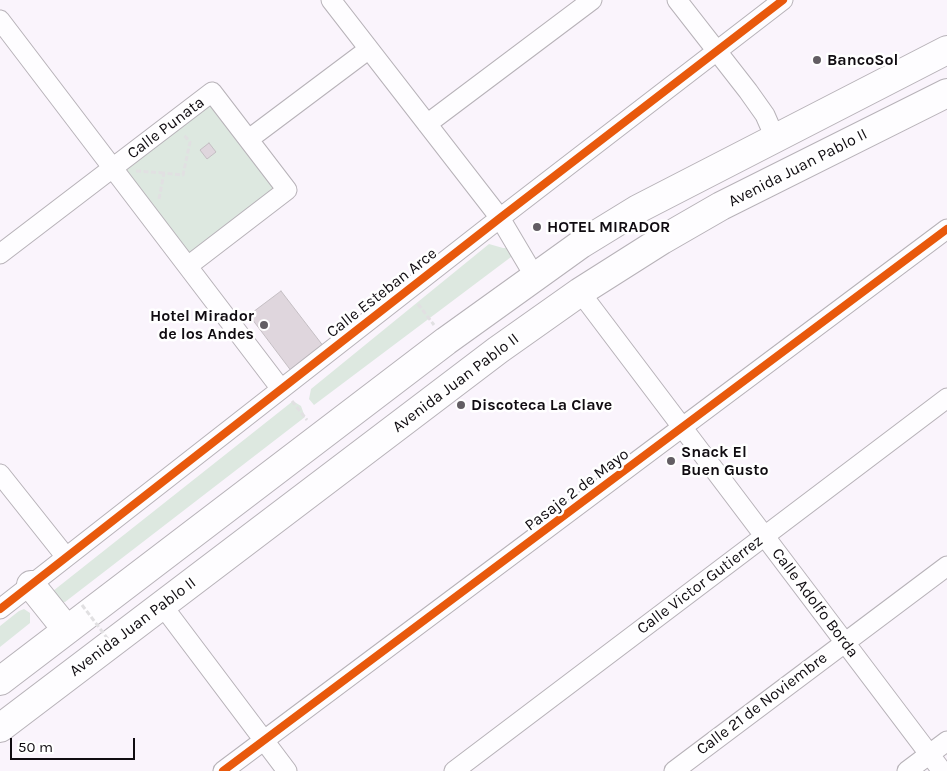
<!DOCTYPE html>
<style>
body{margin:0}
#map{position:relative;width:947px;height:771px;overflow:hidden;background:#faf4fc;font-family:Karla,sans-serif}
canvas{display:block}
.scale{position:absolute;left:10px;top:738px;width:125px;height:22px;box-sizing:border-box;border:2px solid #100c11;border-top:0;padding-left:6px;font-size:15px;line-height:18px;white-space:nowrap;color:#100c11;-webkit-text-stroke:4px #fff;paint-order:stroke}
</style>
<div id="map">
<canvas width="947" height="771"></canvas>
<div class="scale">50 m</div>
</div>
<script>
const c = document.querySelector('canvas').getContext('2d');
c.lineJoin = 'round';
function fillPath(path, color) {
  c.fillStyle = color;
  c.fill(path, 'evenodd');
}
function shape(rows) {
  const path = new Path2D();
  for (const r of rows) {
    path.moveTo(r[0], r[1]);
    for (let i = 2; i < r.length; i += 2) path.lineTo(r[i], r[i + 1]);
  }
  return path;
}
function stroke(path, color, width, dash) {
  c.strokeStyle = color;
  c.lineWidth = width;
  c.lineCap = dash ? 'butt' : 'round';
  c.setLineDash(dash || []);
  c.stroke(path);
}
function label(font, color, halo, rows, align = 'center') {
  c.font = font + ' Karla,sans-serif';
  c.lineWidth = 5;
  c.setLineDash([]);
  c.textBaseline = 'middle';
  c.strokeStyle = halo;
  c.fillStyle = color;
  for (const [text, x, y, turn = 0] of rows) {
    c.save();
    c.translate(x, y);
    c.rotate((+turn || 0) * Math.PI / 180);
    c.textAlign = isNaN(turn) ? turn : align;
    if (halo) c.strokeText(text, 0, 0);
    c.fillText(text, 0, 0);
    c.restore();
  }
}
const green = shape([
 [208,98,277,188,189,256,120,166],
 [489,244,503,248,513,248,515,254,314,405,309,399,311,389],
 [293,401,301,406,305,417,65,602,59,602,53,591],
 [24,609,30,613,30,623,0,647,0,626,19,611]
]);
const building = shape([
 [209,143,216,152,207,159,200,150,209,143],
 [281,291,324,347,292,372,249,315,281,291]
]);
const path = shape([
 [136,171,164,173],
 [159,199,164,173,183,175,190,142,184,135],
 [418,304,434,325],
 [292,401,307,420]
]);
const minor = shape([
 [331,0,500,218,535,277],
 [677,0,748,91,765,115,776,140],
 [0,20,281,389],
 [427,124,592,0],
 [249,139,369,49],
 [0,254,212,92,287,190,188,266],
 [580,292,942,771],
 [0,474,66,557],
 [162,605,287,771],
 [0,609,500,218,783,0],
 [223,771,947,229],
 [454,771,947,398],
 [674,771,947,566],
 [907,771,947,741]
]);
const trunk = shape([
 [31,585,67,630],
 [0,681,446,341,581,244,638,209,947,50],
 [0,728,498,350,580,292,662,240,721,206,947,93]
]);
const pathBridge = shape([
 [82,605,114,647]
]);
const cycleway = shape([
 [0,609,500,218,783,0],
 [223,771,947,229]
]);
const markers = [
 [817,60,5,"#625d63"],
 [537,227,5,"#625d63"],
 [264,325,5,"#625d63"],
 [461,405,5,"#625d63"],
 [671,461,5,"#625d63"]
];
const poiNames = [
 ["BancoSol",827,60],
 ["HOTEL MIRADOR",547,227],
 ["Hotel Mirador",254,316,"right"],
 ["de los Andes",254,334,"right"],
 ["Discoteca La Clave",471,405],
 ["Snack El",681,452],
 ["Buen Gusto",681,470]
];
const streetNames = [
 ["Calle Punata",166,128,-37],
 ["Avenida Juan Pablo II",798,168,-27],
 ["Calle Esteban Arce",382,293,-38],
 ["Avenida Juan Pablo II",456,383,-37],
 ["Pasaje 2 de Mayo",577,490,-37],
 ["Calle Victor Gutierrez",700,585,-37],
 ["Calle Adolfo Borda",815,603,53],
 ["Avenida Juan Pablo II",133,627,-37],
 ["Calle 21 de Noviembre",762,704,-37]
];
fillPath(green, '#dde8e0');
fillPath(building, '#dfd6dd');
stroke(building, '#c4bec3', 1);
stroke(minor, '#b7b2b8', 21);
stroke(trunk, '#b7b2b8', 30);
stroke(path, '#e1e0e2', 3, [5, 2.5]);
stroke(minor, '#fefdff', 19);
stroke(trunk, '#fefdff', 28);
stroke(pathBridge, '#e1e0e2', 3, [5, 2.5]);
stroke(cycleway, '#e8590c', 8);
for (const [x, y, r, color] of markers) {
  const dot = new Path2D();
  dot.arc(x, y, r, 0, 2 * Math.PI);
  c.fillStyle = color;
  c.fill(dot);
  stroke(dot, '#fff', 2);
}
label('bold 16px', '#100c11', '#fff', poiNames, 'left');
label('16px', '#100c11', '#fff', streetNames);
</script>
